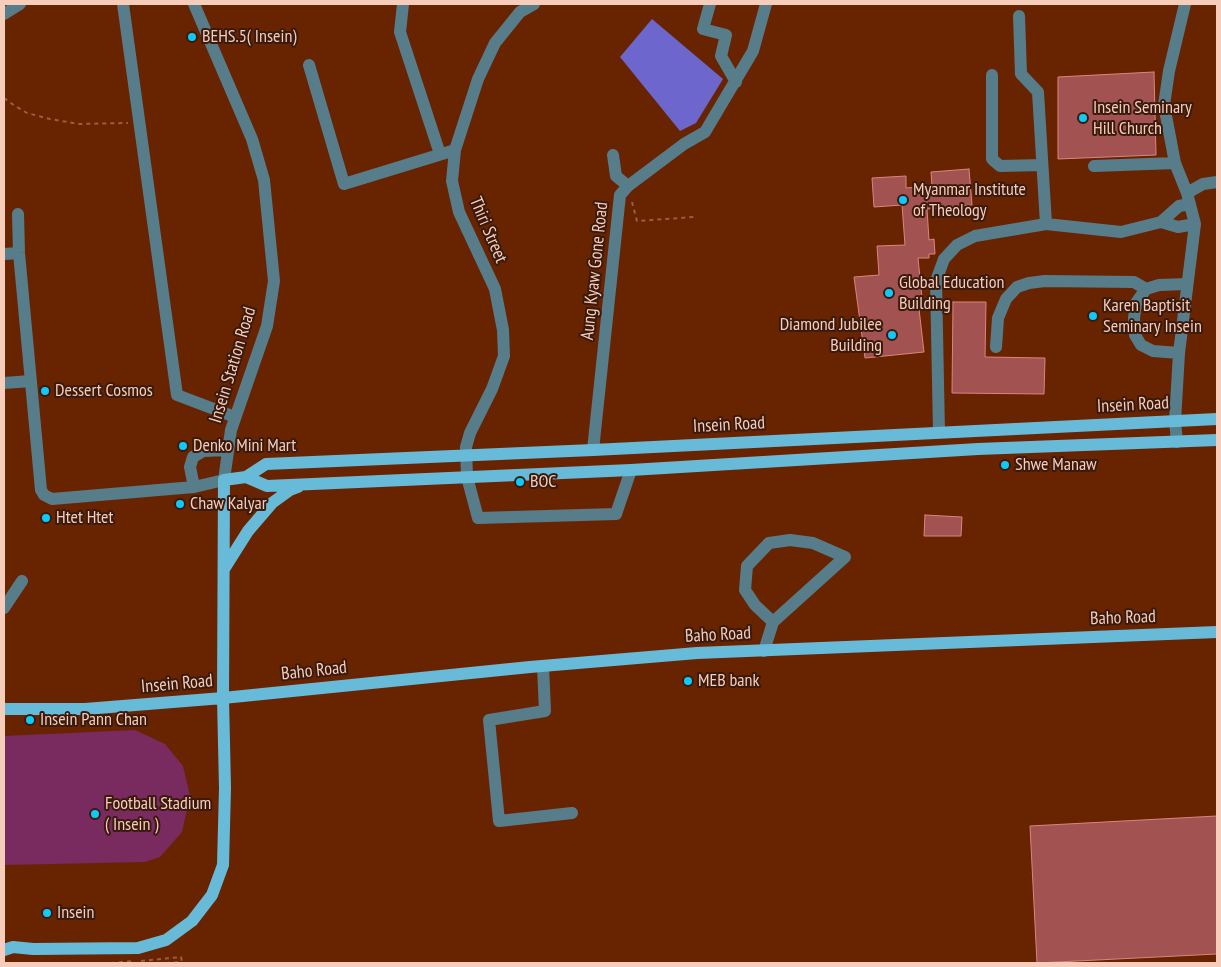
<!DOCTYPE html>
<style>
body{margin:0}
#map{position:relative;width:1221px;height:967px;overflow:hidden;background:#682400;font-family:"PT Sans Narrow",sans-serif}
canvas{display:block}
.frame{position:absolute;inset:0;border:5px solid #f6ccbb;pointer-events:none}
</style>
<div id="map">
<canvas width="1221" height="967"></canvas>
<div class="frame"></div>
</div>
<script>
const c = document.querySelector('canvas').getContext('2d');
c.lineJoin = 'round';
function fillPath(path, color) {
  c.fillStyle = color;
  c.fill(path, 'evenodd');
}
function shape(rows) {
  const path = new Path2D();
  for (const r of rows) {
    path.moveTo(r[0], r[1]);
    for (let i = 2; i < r.length; i += 2) path.lineTo(r[i], r[i + 1]);
  }
  return path;
}
function stroke(path, color, width, dash) {
  c.strokeStyle = color;
  c.lineWidth = width;
  c.lineCap = dash ? 'butt' : 'round';
  c.setLineDash(dash || []);
  c.stroke(path);
}
function label(font, color, halo, rows, align = 'center') {
  c.font = font + ' "PT Sans Narrow",sans-serif';
  c.lineWidth = 4;
  c.setLineDash([]);
  c.textBaseline = 'middle';
  c.strokeStyle = halo;
  c.fillStyle = color;
  for (const [text, x, y, turn = 0] of rows) {
    c.save();
    c.translate(x, y);
    c.rotate((+turn || 0) * Math.PI / 180);
    c.textAlign = isNaN(turn) ? turn : align;
    if (halo) c.strokeText(text, 0, 0);
    c.fillText(text, 0, 0);
    c.restore();
  }
}
const green = shape([
 [135,730,165,744,183,766,190,796,182,832,160,857,145,862,4,865,4,736]
]);
const water = shape([
 [652,19,723,79,696,123,680,131,620,57]
]);
const building = shape([
 [1154,72,1156,155,1058,159,1058,77,1154,72],
 [969,169,972,205,927,209,929,240,934,239,935,254,929,254,929,258,918,258,923,308,919,309,924,352,865,358,854,277,879,275,877,246,905,245,902,205,874,207,872,178,906,176,906,188,932,186,931,172,969,169],
 [953,302,986,302,985,357,1045,358,1044,394,952,393,953,302],
 [925,515,962,517,961,536,924,536,925,515],
 [1217,816,1217,954,1037,963,1030,826,1217,816]
]);
const path = shape([
 [4,98,15,106,27,113,50,119,79,124,128,123],
 [632,202,637,221,694,217],
 [141,961,181,957,182,962],
 [111,963,134,961],
 [166,963,182,962]
]);
const minor = shape([
 [123,4,177,395,235,417],
 [403,4,400,32,440,154],
 [534,4,520,12,495,43,478,79,455,150,452,181,459,212,495,289,503,330,504,356,492,389,470,433,466,447,467,477,478,518,616,514,631,470],
 [710,4,703,29,726,35,721,56,736,82],
 [4,14,20,4],
 [1019,16,1021,74,1038,92,1046,224],
 [309,65,344,184,455,150],
 [992,75,992,159,1000,166,1042,165],
 [613,155,616,176,628,186],
 [1094,166,1175,163],
 [1187,193,1203,184,1217,182],
 [18,214,19,253,41,490,44,495,52,499,194,487,224,480,231,430,267,326,274,281,264,180,252,139,194,4],
 [1161,222,1178,227,1195,224],
 [4,254,19,253],
 [996,347,998,318,1006,299,1017,287,1029,283,1045,281,1134,282,1146,289],
 [1179,353,1153,351,1141,345,1135,335,1134,318,1136,303,1146,289,1159,285,1187,284],
 [4,383,31,381],
 [939,432,936,281,944,259,957,245,975,236,1046,224,1121,232,1161,222,1179,206,1190,204],
 [1177,442,1175,421,1179,353,1195,224,1187,193,1175,163,1164,105,1169,71,1185,4],
 [593,450,620,195,628,186,684,144,705,132,753,51,766,4],
 [194,487,190,467,193,457,203,451,228,450],
 [4,608,22,581],
 [764,651,773,622,845,557,813,543,790,540,769,543,747,566,745,590,755,605,773,622],
 [543,666,545,711,489,720,499,821,572,813]
]);
const major = shape([
 [246,477,267,486,631,470,978,449,1217,440],
 [224,569,248,531,272,503,290,490,298,487],
 [4,709,85,709,223,698,530,667,697,653,1217,632],
 [4,950,13,947,33,949,138,948,166,940,192,921,212,895,223,865,225,788,223,698,224,480,246,477,266,464,593,450,1217,419]
]);
const markers = [
 [192,37,5,"#0dcafa"],
 [1083,118,5,"#0dcafa"],
 [903,200,5,"#0dcafa"],
 [889,293,5,"#0dcafa"],
 [1093,316,5,"#0dcafa"],
 [892,335,5,"#0dcafa"],
 [45,391,5,"#0dcafa"],
 [183,446,5,"#0dcafa"],
 [1005,465,5,"#0dcafa"],
 [520,482,5,"#0dcafa"],
 [180,504,5,"#0dcafa"],
 [46,518,5,"#0dcafa"],
 [688,681,5,"#0dcafa"],
 [30,720,5,"#0dcafa"],
 [95,814,5,"#0dcafa"],
 [47,913,5,"#0dcafa"]
];
const poiNames = [
 ["BEHS.5( Insein)",202,37],
 ["Insein Seminary",1093,108],
 ["Hill Church",1093,129],
 ["Myanmar Institute",913,190],
 ["of Theology",913,211],
 ["Global Education",899,283],
 ["Building",899,304],
 ["Karen Baptisit",1103,306],
 ["Seminary Insein",1103,327],
 ["Diamond Jubilee",882,325,"right"],
 ["Building",882,346,"right"],
 ["Dessert Cosmos",55,391],
 ["Denko Mini Mart",193,446],
 ["Shwe Manaw",1015,465],
 ["BOC",530,482],
 ["Chaw Kalyar",190,504],
 ["Htet Htet",56,518],
 ["MEB bank",698,681],
 ["Insein Pann Chan",40,720],
 ["Football Stadium",105,804],
 ["( Insein )",105,825],
 ["Insein",57,913]
];
const streetNames = [
 ["Thiri Street",488,230,67],
 ["Aung Kyaw Gone Road",595,271,-84],
 ["Insein Station Road",233,365,-73],
 ["Insein Road",1133,405,-3],
 ["Insein Road",729,425,-3],
 ["Baho Road",1123,618,-2],
 ["Baho Road",718,635,-3],
 ["Baho Road",314,671,-6],
 ["Insein Road",177,684,-5]
];
fillPath(green, '#792a5f');
fillPath(water, '#6d66cd');
fillPath(building, '#a25250');
stroke(building, '#db8581', 1);
stroke(path, '#9a5f42', 2, [4, 4]);
stroke(minor, '#577d8b', 12);
stroke(major, '#68bbd8', 12);
for (const [x, y, r, color] of markers) {
  const dot = new Path2D();
  dot.arc(x, y, r, 0, 2 * Math.PI);
  c.fillStyle = color;
  c.fill(dot);
  stroke(dot, '#391a0d', 2);
}
label('18px', '#f6ccbb', '#391a0d', poiNames, 'left');
label('18px', '#f6ccbb', '#391a0d', streetNames);
</script>
